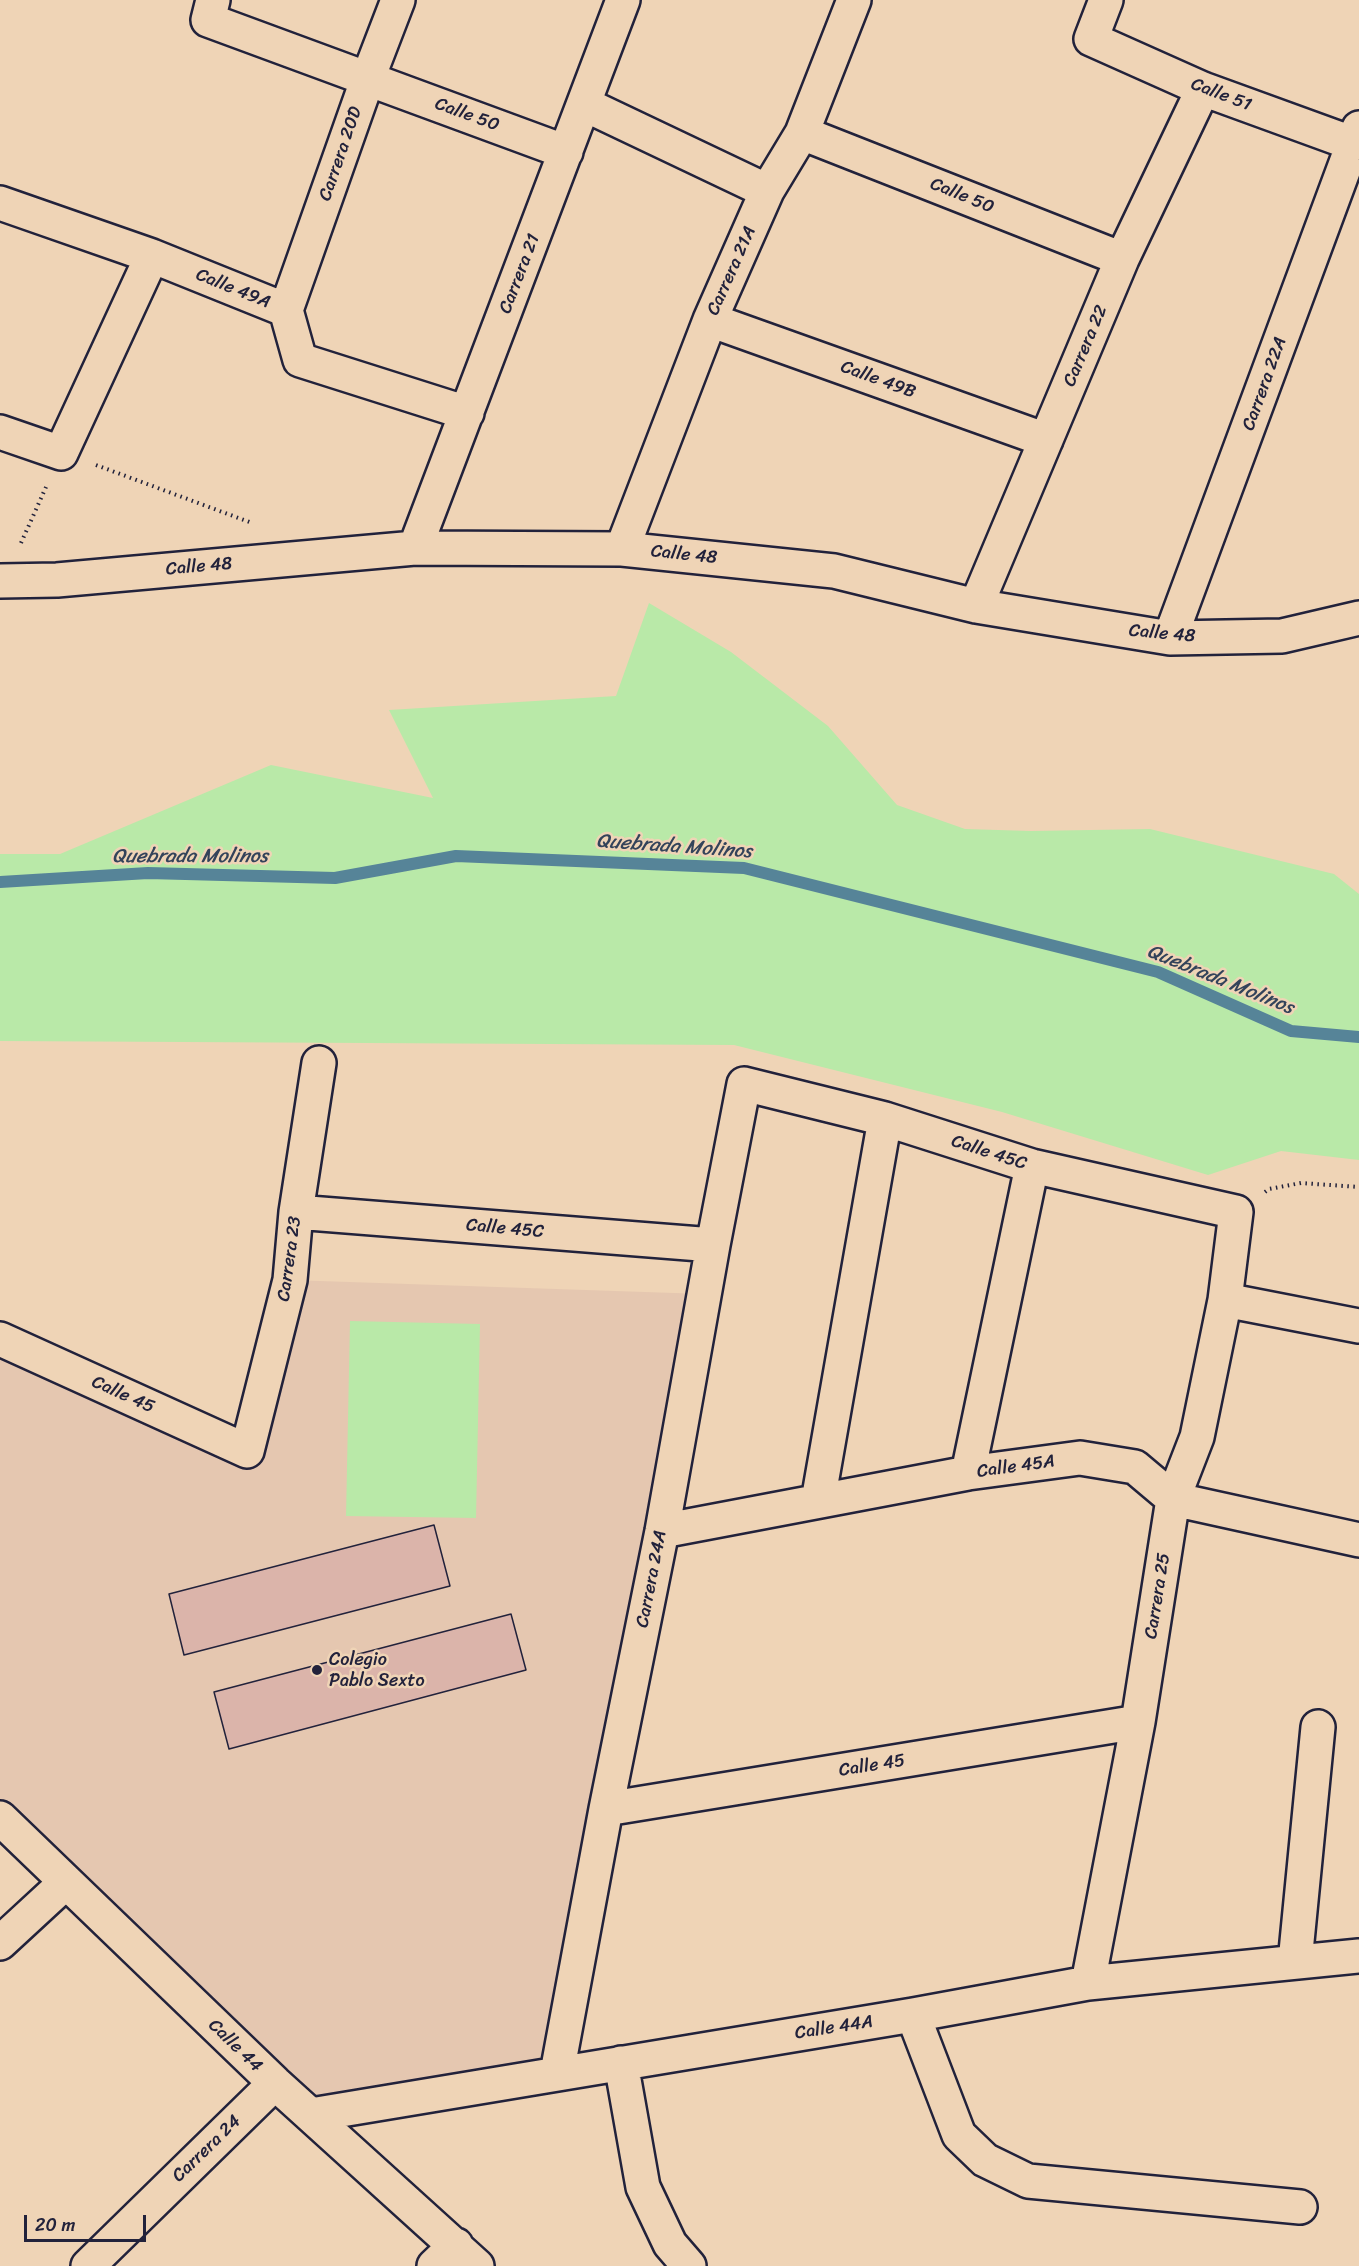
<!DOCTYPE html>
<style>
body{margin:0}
#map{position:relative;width:1359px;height:2266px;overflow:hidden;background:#efd4b6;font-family:Sriracha,sans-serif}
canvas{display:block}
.scale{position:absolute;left:24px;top:2215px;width:122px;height:27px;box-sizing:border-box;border:3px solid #22223b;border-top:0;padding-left:8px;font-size:18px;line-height:21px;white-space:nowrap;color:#22223b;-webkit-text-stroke:4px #efd4b6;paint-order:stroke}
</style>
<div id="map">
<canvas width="1359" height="2266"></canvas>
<div class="scale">20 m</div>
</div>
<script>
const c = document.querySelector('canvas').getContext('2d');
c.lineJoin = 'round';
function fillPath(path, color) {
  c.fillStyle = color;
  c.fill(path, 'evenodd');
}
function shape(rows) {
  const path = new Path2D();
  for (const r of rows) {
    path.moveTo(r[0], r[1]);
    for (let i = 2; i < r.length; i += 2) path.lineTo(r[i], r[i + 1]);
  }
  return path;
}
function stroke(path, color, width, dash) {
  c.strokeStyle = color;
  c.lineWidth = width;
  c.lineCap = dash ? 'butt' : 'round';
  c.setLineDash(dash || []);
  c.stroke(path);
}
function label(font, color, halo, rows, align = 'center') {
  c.font = font + ' Sriracha,sans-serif';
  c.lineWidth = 5;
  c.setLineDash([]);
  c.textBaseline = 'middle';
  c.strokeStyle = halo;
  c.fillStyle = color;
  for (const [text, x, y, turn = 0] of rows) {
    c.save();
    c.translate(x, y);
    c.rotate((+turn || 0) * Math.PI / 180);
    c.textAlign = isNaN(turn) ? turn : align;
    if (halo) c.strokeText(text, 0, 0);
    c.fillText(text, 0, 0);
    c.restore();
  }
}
const built = shape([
 [290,1280,704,1294,557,2073,311,2115,0,1818,0,1343,246,1451]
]);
const green = shape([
 [649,603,731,652,828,726,897,805,965,829,1031,831,1150,829,1334,874,1359,894,1359,1160,1281,1151,1208,1175,1002,1112,734,1045,0,1041,0,854,60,854,271,765,433,798,389,710,616,696],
 [350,1321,480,1324,476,1518,346,1516]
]);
const stream = shape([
 [0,882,148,873,335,878,456,856,744,868,1158,972,1291,1031,1359,1037]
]);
const building = shape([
 [434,1525,450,1586,184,1655,169,1594,434,1525],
 [511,1614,526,1670,229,1749,214,1692,511,1614]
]);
const path = shape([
 [96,465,252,523],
 [21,543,46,487],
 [1265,1192,1269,1189,1301,1183,1359,1187]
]);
const minor = shape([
 [213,0,208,20,566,152],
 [1106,0,1091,39,1203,89,1354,144],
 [584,104,767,191],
 [802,133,1122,259],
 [0,203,152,256,286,310],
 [286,310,368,78,398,0],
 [286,310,300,360,467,413],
 [710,320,1046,440],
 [0,432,61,453,152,256],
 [415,548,623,0],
 [622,549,710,320,767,191,802,133,854,0],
 [0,581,57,580,415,548,622,549,834,571,976,606,1170,638,1282,636,1359,618],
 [976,606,1122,259,1203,89],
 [1170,638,1359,128],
 [296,1212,713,1245],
 [1225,1300,1359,1326],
 [0,1339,247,1451,290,1280,296,1212,319,1063],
 [968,1473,1032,1166],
 [818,1501,885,1119],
 [662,1531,968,1473,1080,1458,1135,1467,1173,1499,1359,1540],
 [606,1809,1138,1722],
 [0,1818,275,2083,477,2266],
 [0,1943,65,1883],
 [1295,1962,1318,1727],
 [913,2015,959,2135,985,2160,1028,2181,1300,2207],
 [621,2063,643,2187,670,2244,689,2266],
 [557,2073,606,1809,662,1531,713,1245,744,1084,885,1119,1032,1166,1236,1212,1225,1300,1197,1437,1173,1499,1138,1722,1088,1983],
 [311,2115,913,2015,1088,1983,1359,1956],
 [88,2266,275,2083],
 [434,2266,456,2245]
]);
const markers = [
 [317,1670,6,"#22223b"]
];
const streetNames = [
 ["Calle 51",1221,95,21],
 ["Calle 50",467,115,20],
 ["Carrera 20D",341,154,-71],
 ["Calle 50",962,196,22],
 ["Carrera 21A",732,271,-66],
 ["Carrera 21",520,274,-69],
 ["Calle 49A",233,289,22],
 ["Carrera 22",1086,346,-67],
 ["Calle 49B",878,380,20],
 ["Carrera 22A",1265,384,-70],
 ["Calle 48",684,555,6],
 ["Calle 48",199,567,-5],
 ["Calle 48",1162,634,5],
 ["Calle 45C",989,1153,18],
 ["Calle 45C",505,1229,5],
 ["Carrera 23",290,1259,-82],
 ["Calle 45",123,1395,24],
 ["Calle 45A",1016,1467,-8],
 ["Carrera 24A",652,1579,-79],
 ["Carrera 25",1158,1596,-81],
 ["Calle 45",872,1766,-9],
 ["Calle 44A",834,2028,-9],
 ["Calle 44",235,2046,44],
 ["Carrera 24",207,2149,-44]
];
const poiNames = [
 ["Colegio",329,1660],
 ["Pablo Sexto",329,1681]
];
const waterNames = [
 ["Quebrada Molinos",674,847,4],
 ["Quebrada Molinos",190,857],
 ["Quebrada Molinos",1220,980,22]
];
fillPath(built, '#e5c7b0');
fillPath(green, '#b9e9a8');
stroke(stream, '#568498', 12);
fillPath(building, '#dbb4aa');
stroke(building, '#22223b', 1.5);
stroke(minor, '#22223b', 38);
stroke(path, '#22223b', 4, [1.5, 4.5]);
stroke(minor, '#efd4b6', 33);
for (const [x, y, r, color] of markers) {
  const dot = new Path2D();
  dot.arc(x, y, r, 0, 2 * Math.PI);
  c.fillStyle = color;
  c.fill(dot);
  stroke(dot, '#efd4b6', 2);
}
label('18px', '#22223b', '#efd4b6', streetNames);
label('18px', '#22223b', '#efd4b6', poiNames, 'left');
label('italic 20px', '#33435a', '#efd4b6', waterNames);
</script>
